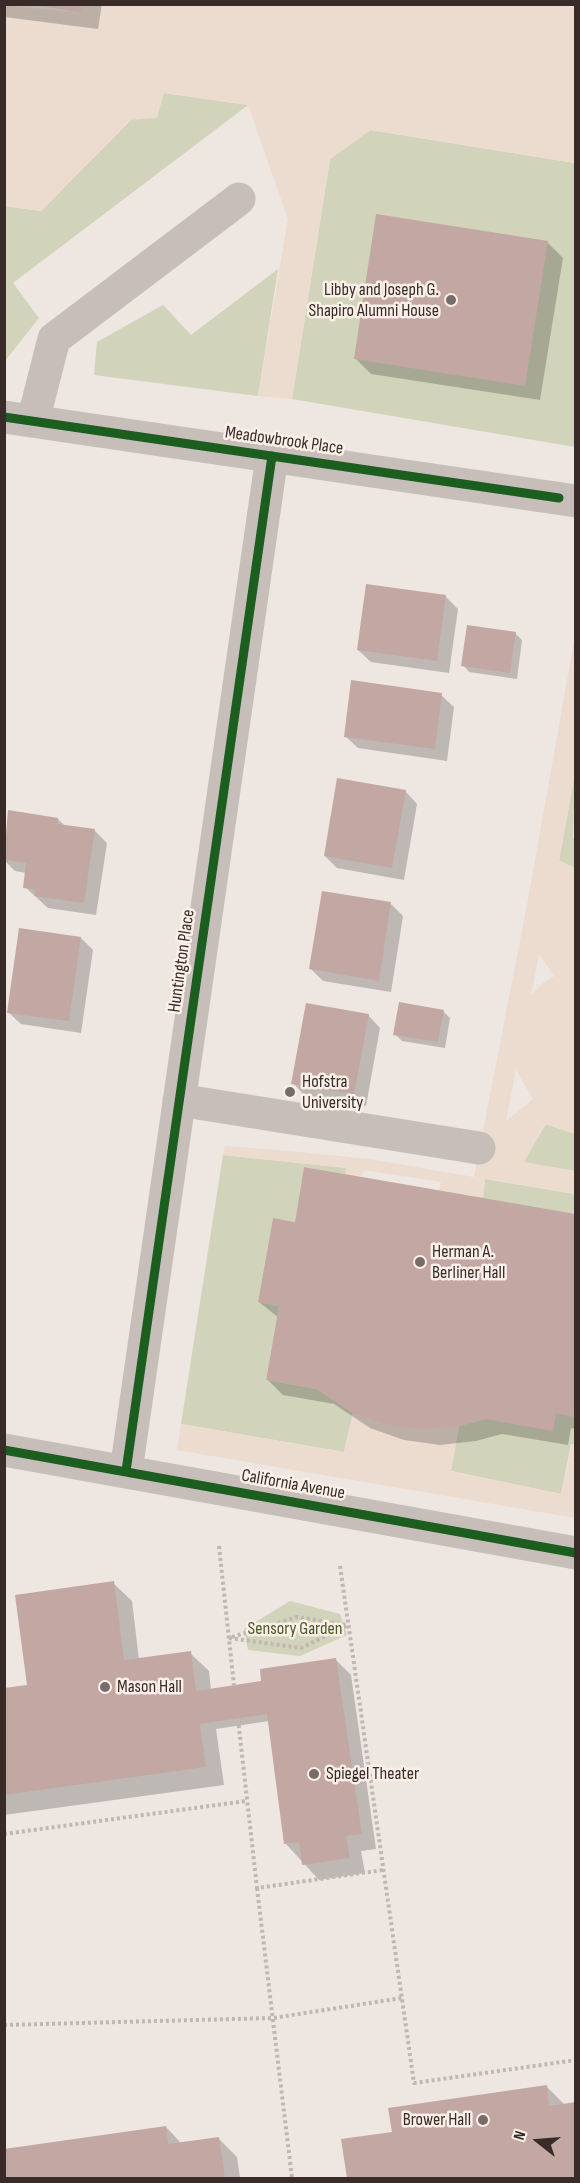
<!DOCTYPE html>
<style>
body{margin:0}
#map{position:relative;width:580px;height:2183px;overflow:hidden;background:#ede6e1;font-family:"Sofia Sans Condensed",sans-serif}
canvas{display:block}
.frame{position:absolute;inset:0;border:6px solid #382b28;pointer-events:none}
.north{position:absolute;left:508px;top:2111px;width:60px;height:60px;-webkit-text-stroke:4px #faf0e8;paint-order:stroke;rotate:287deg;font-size:16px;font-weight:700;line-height:24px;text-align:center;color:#382b28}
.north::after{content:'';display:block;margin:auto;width:21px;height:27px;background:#382b28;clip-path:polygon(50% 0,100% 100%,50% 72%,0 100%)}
</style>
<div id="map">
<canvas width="580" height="2183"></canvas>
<div class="frame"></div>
<div class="north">N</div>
</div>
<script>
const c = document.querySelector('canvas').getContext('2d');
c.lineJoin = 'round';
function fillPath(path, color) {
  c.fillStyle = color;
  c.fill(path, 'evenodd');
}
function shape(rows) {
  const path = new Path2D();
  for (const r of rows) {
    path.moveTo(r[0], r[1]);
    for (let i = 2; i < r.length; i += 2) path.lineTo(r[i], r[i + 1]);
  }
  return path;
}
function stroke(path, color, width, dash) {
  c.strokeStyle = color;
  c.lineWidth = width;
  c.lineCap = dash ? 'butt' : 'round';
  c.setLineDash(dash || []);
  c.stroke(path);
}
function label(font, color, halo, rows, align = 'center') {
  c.font = font + ' "Sofia Sans Condensed",sans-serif';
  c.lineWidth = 5;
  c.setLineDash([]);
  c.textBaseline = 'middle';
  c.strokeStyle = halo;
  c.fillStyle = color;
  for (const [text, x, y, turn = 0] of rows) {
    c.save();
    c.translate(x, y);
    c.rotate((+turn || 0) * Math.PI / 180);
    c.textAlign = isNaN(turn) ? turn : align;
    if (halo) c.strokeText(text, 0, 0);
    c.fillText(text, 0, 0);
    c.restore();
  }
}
const green = shape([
 [164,93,248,105,13,283,39,318,5,361,5,206,41,211,131,120],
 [370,130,575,163,575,447,292,399,330,159],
 [278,269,258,396,94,375,97,342,163,305,191,335],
 [575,773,573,838,575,840,575,868,559,861],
 [546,1124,575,1134,575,1171,523,1163],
 [223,1155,347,1168,345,1174,304,1167,295,1222,273,1218,258,1302,279,1306,266,1380,317,1389,353,1413,344,1452,181,1424],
 [485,1179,575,1194,575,1214,483,1198],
 [575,1406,575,1445,571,1444,561,1494,451,1471,459,1426,485,1419,556,1413,574,1416],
 [290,1601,340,1614,347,1635,300,1656,248,1650,244,1629]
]);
const plaza = shape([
 [83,4,575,5,575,163,371,130,330,159,292,399,258,396,288,219,248,105,164,93,157,118,130,120,41,211,5,206,5,5,81,13],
 [575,636,575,773,559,860,575,868,575,1134,545,1124,524,1162,575,1171,575,1194,485,1179,483,1198,439,1190,441,1182,364,1170,362,1176,345,1174,346,1168,223,1155,225,1146,289,1151,369,1159,474,1177,527,905],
 [539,954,554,976,543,983,531,995],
 [516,1070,533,1099,506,1121],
 [353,1413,387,1425,423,1430,459,1426,451,1471,561,1494,572,1444,575,1445,575,1518,177,1450,181,1424,344,1452]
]);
const shadow = shape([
 [4,4,102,4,98,29,4,17],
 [547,242,563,258,540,400,371,374,355,358],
 [445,596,458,609,449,673,371,662,358,650],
 [515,633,522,640,517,679,469,672,463,665],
 [441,695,454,707,447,761,358,748,345,736],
 [405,791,417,804,404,880,337,868,325,856],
 [10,812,58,819,65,826,94,830,107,843,96,915,48,908,25,887,27,873,15,871,4,860],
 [391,904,403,916,391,992,323,981,311,969],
 [81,938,93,950,81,1033,21,1024,8,1012],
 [443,1011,450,1018,445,1048,402,1041,395,1034],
 [368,1015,380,1028,366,1106,305,1096,293,1083],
 [576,1216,576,1429,571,1428,568,1445,502,1434,476,1441,440,1445,404,1440,370,1428,334,1404,283,1395,268,1380,279,1318,259,1302,297,1224],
 [113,1583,132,1601,139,1660,190,1653,209,1671,211,1690,261,1682,336,1660,351,1675,376,1849,361,1851,365,1873,319,1880,286,1844,269,1721,216,1729,224,1785,4,1815,4,1690,28,1687],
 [547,2087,565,2105,576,2103,576,2178,349,2178,343,2141,393,2133],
 [166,2127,182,2144,219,2139,237,2157,240,2178,4,2178,4,2150]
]);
const building = shape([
 [30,4,83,4,81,13],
 [376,214,548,241,525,386,354,359],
 [366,584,446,595,437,661,357,650],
 [467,625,516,632,510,673,461,666],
 [351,680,442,693,435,749,344,737],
 [337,778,406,790,392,868,324,856],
 [8,810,58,818,58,824,95,829,84,903,34,896,36,890,23,888,26,863,4,860],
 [322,891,391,902,379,981,309,969],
 [19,928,81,937,69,1021,7,1013],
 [399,1002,444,1010,438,1042,393,1035],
 [306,1003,369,1014,354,1094,291,1084],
 [304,1167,576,1214,574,1417,556,1413,553,1431,485,1419,459,1426,423,1430,387,1425,353,1413,317,1389,266,1380,279,1306,258,1302,273,1218,295,1222],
 [114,1581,124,1660,191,1651,196,1691,261,1681,260,1669,336,1658,362,1834,346,1836,350,1858,302,1865,299,1842,284,1844,267,1714,200,1724,206,1767,4,1795,4,1688,27,1685,15,1595],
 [547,2085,549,2106,576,2102,576,2178,347,2178,341,2139,392,2132,388,2108],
 [166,2126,168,2144,219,2137,225,2178,4,2178,4,2149]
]);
const path = shape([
 [219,1546,234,1686],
 [340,1566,414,2083,576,2060],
 [232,1637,297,1617,347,1625],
 [229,1638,301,1648,348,1625],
 [238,1719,257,1888,383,1870],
 [4,1834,246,1801],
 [257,1888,292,2178],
 [4,2025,273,2018,402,1998]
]);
const minor = shape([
 [4,417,576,501],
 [33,421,54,339,239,199],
 [179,1100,479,1148],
 [4,1450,576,1553],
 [126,1471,272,456]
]);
const cycleway = shape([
 [4,417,559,498],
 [4,1450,576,1553],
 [126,1471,272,456]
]);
const markers = [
 [451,300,6,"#776c69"],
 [290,1092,6,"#776c69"],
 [420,1262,6,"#776c69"],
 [105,1687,6,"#776c69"],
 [314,1774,6,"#776c69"],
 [483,2120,6,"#776c69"]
];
const poiNames = [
 ["Libby and Joseph G.",439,290,"right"],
 ["Shapiro Alumni House",439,311,"right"],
 ["Hofstra",302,1082],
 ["University",302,1103],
 ["Herman A.",432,1252],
 ["Berliner Hall",432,1273],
 ["Mason Hall",117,1687],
 ["Spiegel Theater",326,1774],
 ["Brower Hall",471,2120,"right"]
];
const streetNames = [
 ["Meadowbrook Place",284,441,8],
 ["Huntington Place",182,961,-82],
 ["California Avenue",293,1485,10]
];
const parkNames = [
 ["Sensory Garden",295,1629]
];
fillPath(green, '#d1d3ba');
fillPath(plaza, '#ecdcd0');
fillPath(shadow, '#0003');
fillPath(building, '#c2a7a2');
stroke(path, '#c0b7b2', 4, [3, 3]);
stroke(minor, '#c7beba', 33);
stroke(cycleway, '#1b5e20', 9);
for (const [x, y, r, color] of markers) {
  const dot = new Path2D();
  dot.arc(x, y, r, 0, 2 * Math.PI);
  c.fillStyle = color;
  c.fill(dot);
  stroke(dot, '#faf0e8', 2);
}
label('18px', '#382b28', '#faf0e8', poiNames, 'left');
label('18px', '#382b28', '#faf0e8', streetNames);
label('18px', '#4c572a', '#faf0e8', parkNames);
</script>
